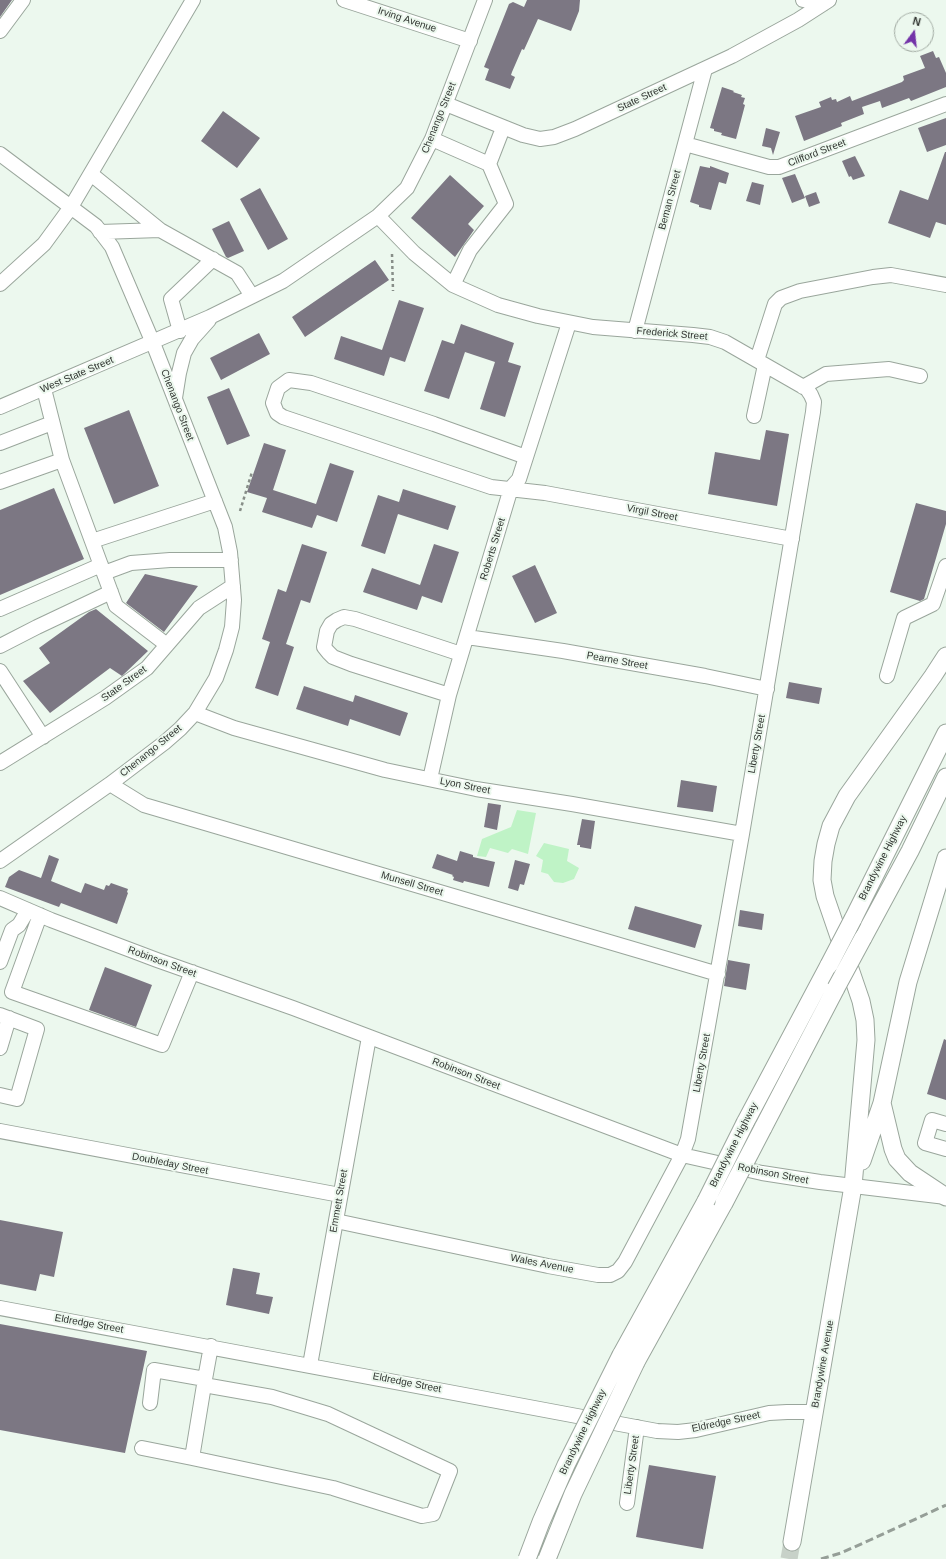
<!DOCTYPE html>
<style>
body{margin:0}
#map{position:relative;width:946px;height:1559px;overflow:hidden;background:#ecf8ee;font-family:Arial,sans-serif}
canvas{display:block}
.north{position:absolute;left:894px;top:12px;width:40px;height:40px;box-sizing:border-box;background:#ecf8ee;border:1px solid #a1aaa2;border-radius:50%;rotate:15deg;font-size:11px;font-weight:700;line-height:16px;text-align:center;color:#313531}
.north::after{content:'';display:block;margin:auto;width:14px;height:18px;background:#7333a8;clip-path:polygon(50% 0,100% 100%,50% 72%,0 100%)}
</style>
<div id="map">
<canvas width="946" height="1559"></canvas>
<div class="north">N</div>
</div>
<script>
const c = document.querySelector('canvas').getContext('2d');
c.lineJoin = 'round';
function fillPath(path, color) {
  c.fillStyle = color;
  c.fill(path, 'evenodd');
}
function shape(rows) {
  const path = new Path2D();
  for (const r of rows) {
    path.moveTo(r[0], r[1]);
    for (let i = 2; i < r.length; i += 2) path.lineTo(r[i], r[i + 1]);
  }
  return path;
}
function stroke(path, color, width, dash) {
  c.strokeStyle = color;
  c.lineWidth = width;
  c.lineCap = dash ? 'butt' : 'round';
  c.setLineDash(dash || []);
  c.stroke(path);
}
function label(font, color, halo, rows, align = 'center') {
  c.font = font + ' Arial,sans-serif';
  c.lineWidth = 4;
  c.setLineDash([]);
  c.textBaseline = 'middle';
  c.strokeStyle = halo;
  c.fillStyle = color;
  for (const [text, x, y, turn = 0] of rows) {
    c.save();
    c.translate(x, y);
    c.rotate((+turn || 0) * Math.PI / 180);
    c.textAlign = isNaN(turn) ? turn : align;
    if (halo) c.strokeText(text, 0, 0);
    c.fillText(text, 0, 0);
    c.restore();
  }
}
const green = shape([
 [517,810,536,813,528,854,512,849,508,853,490,848,486,857,477,856,482,839,511,827],
 [544,843,569,849,567,861,579,868,574,879,563,883,554,882,548,874,541,872,543,860,536,856]
]);
const building = shape([
 [0,0,12,0,0,17],
 [527,0,580,0,579,11,571,31,538,19,524,50,522,49,512,72,511,75,515,77,510,89,485,80,489,69,484,67,509,4,513,2,524,7],
 [933,51,936,58,939,57,946,73,946,87,911,101,909,98,882,108,880,101,862,107,864,114,841,123,842,126,804,141,795,116,821,107,819,102,831,97,832,100,836,99,837,102,850,96,852,101,902,82,904,80,903,76,925,68,920,56],
 [722,87,734,91,733,92,742,95,741,97,745,98,743,104,745,105,736,139,721,135,722,133,714,131,714,129,710,128],
 [223,111,260,138,237,168,201,141],
 [946,118,946,145,927,152,918,128],
 [766,128,780,132,773,155,771,148,762,146],
 [945,152,946,152,946,225,936,222,930,238,888,223,900,190,928,200],
 [855,156,865,176,853,180,851,176,849,177,842,161],
 [700,166,710,168,710,166,729,173,726,184,719,182,711,210,699,207,699,205,690,202],
 [795,174,805,198,792,203,782,178],
 [450,175,484,206,468,224,474,230,455,257,411,218],
 [752,182,764,185,760,205,746,201],
 [260,188,288,239,268,250,240,199],
 [816,192,820,203,809,207,805,196],
 [229,221,244,251,228,258,226,257,212,229],
 [375,260,389,280,305,337,292,317],
 [399,300,424,308,405,362,390,357,384,376,334,359,341,336,382,350],
 [461,324,514,343,508,362,521,366,505,417,480,409,495,362,465,352,449,399,424,391,442,340,454,344],
 [259,333,270,354,221,380,210,358],
 [229,388,250,436,227,445,207,397],
 [129,410,159,486,114,504,84,428],
 [766,430,789,434,777,506,708,494,715,452,760,460],
 [264,443,286,450,273,490,316,504,330,463,354,471,337,522,317,515,312,528,262,512,267,498,247,492],
 [54,488,84,559,0,595,0,510],
 [403,489,456,506,448,530,398,514,385,554,361,546,378,495,399,502],
 [916,503,946,511,946,524,924,599,920,601,890,592],
 [302,544,327,552,310,603,301,600,286,644,294,647,278,696,255,688,270,642,262,639,278,589,286,592],
 [434,544,459,552,442,603,422,596,417,610,363,592,372,568,420,585],
 [535,565,557,613,535,623,512,576],
 [145,574,198,586,164,632,126,603],
 [96,609,148,651,122,676,110,668,50,713,23,681,50,663,39,648,89,612],
 [789,682,822,688,819,704,786,698],
 [304,686,353,702,355,695,408,713,400,736,350,719,348,726,296,709],
 [681,780,717,786,713,812,677,807],
 [488,803,501,805,497,830,484,827],
 [582,819,595,821,591,849,580,847,580,845,577,845],
 [460,851,473,855,473,857,495,862,489,887,464,881,463,883,453,880,454,877,452,876,453,875,432,868,437,854,457,861],
 [49,855,59,859,51,881,81,893,85,883,104,890,106,885,109,886,111,883,128,889,127,892,128,893,117,924,61,903,59,907,5,887,9,877,19,870,41,878],
 [515,860,530,864,524,885,520,884,518,891,508,888],
 [635,906,702,925,695,948,628,929],
 [740,910,764,914,762,930,738,926],
 [728,960,750,964,746,990,724,986],
 [105,967,152,985,136,1027,89,1010],
 [944,1039,946,1040,946,1100,927,1094],
 [0,1220,63,1232,54,1277,40,1274,36,1291,0,1284],
 [233,1268,260,1273,256,1294,273,1297,269,1314,226,1305],
 [0,1324,147,1351,125,1453,0,1430],
 [649,1465,716,1476,703,1549,636,1537]
]);
const majorTunnel = shape([
 [789,1559,792,1542]
]);
const path = shape([
 [392,254,393,291],
 [240,511,252,472]
]);
const minor = shape([
 [344,0,470,41],
 [803,0,823,4],
 [0,31,23,0],
 [446,104,523,135,540,139,554,137,575,129,732,56,798,20,829,0],
 [432,139,489,164],
 [685,144,769,167,779,167,946,104],
 [0,154,96,226,112,247,153,343,225,527,230,552,234,600,232,627,226,650,216,678,195,713,180,729,164,743,110,784,0,861],
 [91,174,160,230],
 [100,232,160,230,237,273,252,296],
 [0,284,44,244,71,207,193,0],
 [453,285,470,250,506,204,489,164,503,128],
 [180,331,171,299,213,259],
 [635,331,705,69],
 [757,360,775,304,781,298,800,291,873,277,891,275,946,285],
 [803,387,826,374,889,369,920,376],
 [44,389,62,460,116,606,167,645],
 [175,398,179,373,184,353,192,339,209,320],
 [0,407,210,317,283,281,378,216,407,188,432,139,485,0],
 [754,416,765,365],
 [0,443,52,423],
 [526,457,434,424,311,383,289,380,278,388,273,403,277,413,283,417,491,487,545,493,792,539],
 [0,482,62,460],
 [92,541,215,501],
 [104,573,131,563,170,560,231,560],
 [0,609,101,565],
 [467,637,563,651,705,676,767,689],
 [0,646,37,627,111,592],
 [0,671,43,737],
 [887,676,904,618,933,604,946,566],
 [449,695,351,664,333,657,328,652,324,647,327,631,331,624,337,620,344,617,355,619,461,654],
 [195,713,234,728,385,770,476,789,572,804,742,834],
 [0,763,105,698,147,668,199,608,233,586],
 [430,779,449,695,511,488,519,479,569,323],
 [110,784,144,805,718,974],
 [0,898,51,920,157,960,293,1008,682,1155,762,1173,820,1182,946,1197],
 [40,915,12,992,162,1045,192,972],
 [0,962,12,930,19,925,28,910],
 [0,1015,37,1029,17,1099,0,1095],
 [0,1048,9,1018],
 [946,1124,932,1120,925,1143,946,1149],
 [0,1131,340,1195],
 [336,1221,548,1266,598,1275,610,1275,618,1271,625,1262,682,1155,688,1139,742,834,813,412,814,402,811,395,807,389,725,342,710,337,693,335,593,327,538,316,498,305,453,285,414,253,378,216],
 [0,1308,657,1431,678,1432,696,1430,769,1413,787,1412,815,1412],
 [310,1365,369,1037],
 [204,1385,272,1397,328,1414,450,1471,433,1514,422,1516,333,1488,192,1458,204,1385,205,1379,211,1346],
 [150,1403,154,1370,205,1379],
 [142,1448,192,1458],
 [627,1503,637,1427]
]);
const major = shape([
 [853,919,946,733],
 [863,938,910,851,946,777],
 [882,1103,893,1149,897,1159,910,1173,946,1197],
 [745,1123,829,965],
 [763,1128,836,988],
 [862,1161,882,1103,908,982,946,858],
 [621,1355,706,1201],
 [636,1362,724,1203],
 [792,1542,853,1186,866,1040,865,1020,861,1001,825,896,822,880,823,861,826,844,831,826,847,796,933,676,946,656]
]);
const rail = shape([
 [821,1559,841,1553,870,1540,946,1505]
]);
const majorBridge = shape([
 [829,965,853,919],
 [836,988,863,938],
 [706,1201,745,1123],
 [724,1203,763,1128],
 [527,1559,541,1522,566,1465,621,1355],
 [547,1559,573,1494,636,1362]
]);
const streetNames = [
 ["Irving Avenue",407,20,18],
 ["State Street",642,98,-25],
 ["Chenango Street",439,118,-68],
 ["Clifford Street",817,153,-21],
 ["Beman Street",670,200,-75],
 ["Frederick Street",672,334,5],
 ["West State Street",77,375,-23],
 ["Chenango Street",177,405,69],
 ["Virgil Street",652,513,11],
 ["Roberts Street",493,549,-73],
 ["Pearne Street",617,661,10],
 ["State Street",124,684,-36],
 ["Liberty Street",757,744,-80],
 ["Chenango Street",151,751,-39],
 ["Lyon Street",465,786,11],
 ["Brandywine Highway",883,858,-63],
 ["Munsell Street",412,884,16],
 ["Robinson Street",162,962,20],
 ["Liberty Street",702,1063,-80],
 ["Robinson Street",466,1074,21],
 ["Brandywine Highway",734,1145,-63],
 ["Doubleday Street",170,1164,11],
 ["Robinson Street",773,1174,11],
 ["Emmett Street",339,1201,-80],
 ["Wales Avenue",542,1264,11],
 ["Eldredge Street",89,1324,10],
 ["Brandywine Avenue",823,1364,-80],
 ["Eldredge Street",407,1383,11],
 ["Eldredge Street",726,1422,-12],
 ["Brandywine Highway",583,1432,-64],
 ["Liberty Street",632,1465,-82]
];
fillPath(green, '#bff3c6');
fillPath(building, '#7c7783');
stroke(majorTunnel, '#c7d1c8', 17, [17, 8]);
stroke(minor, '#9aa69c', 16);
stroke(major, '#9aa69c', 19);
stroke(path, '#878e88', 2.5, [3, 3]);
stroke(minor, '#fff', 14);
stroke(major, '#fff', 17);
stroke(rail, '#959e97', 3, [8, 4]);
stroke(majorBridge, '#9aa69c', 19, []);
stroke(majorBridge, '#fff', 17);
label('10px', '#313531', '#ecf8ee', streetNames);
</script>
